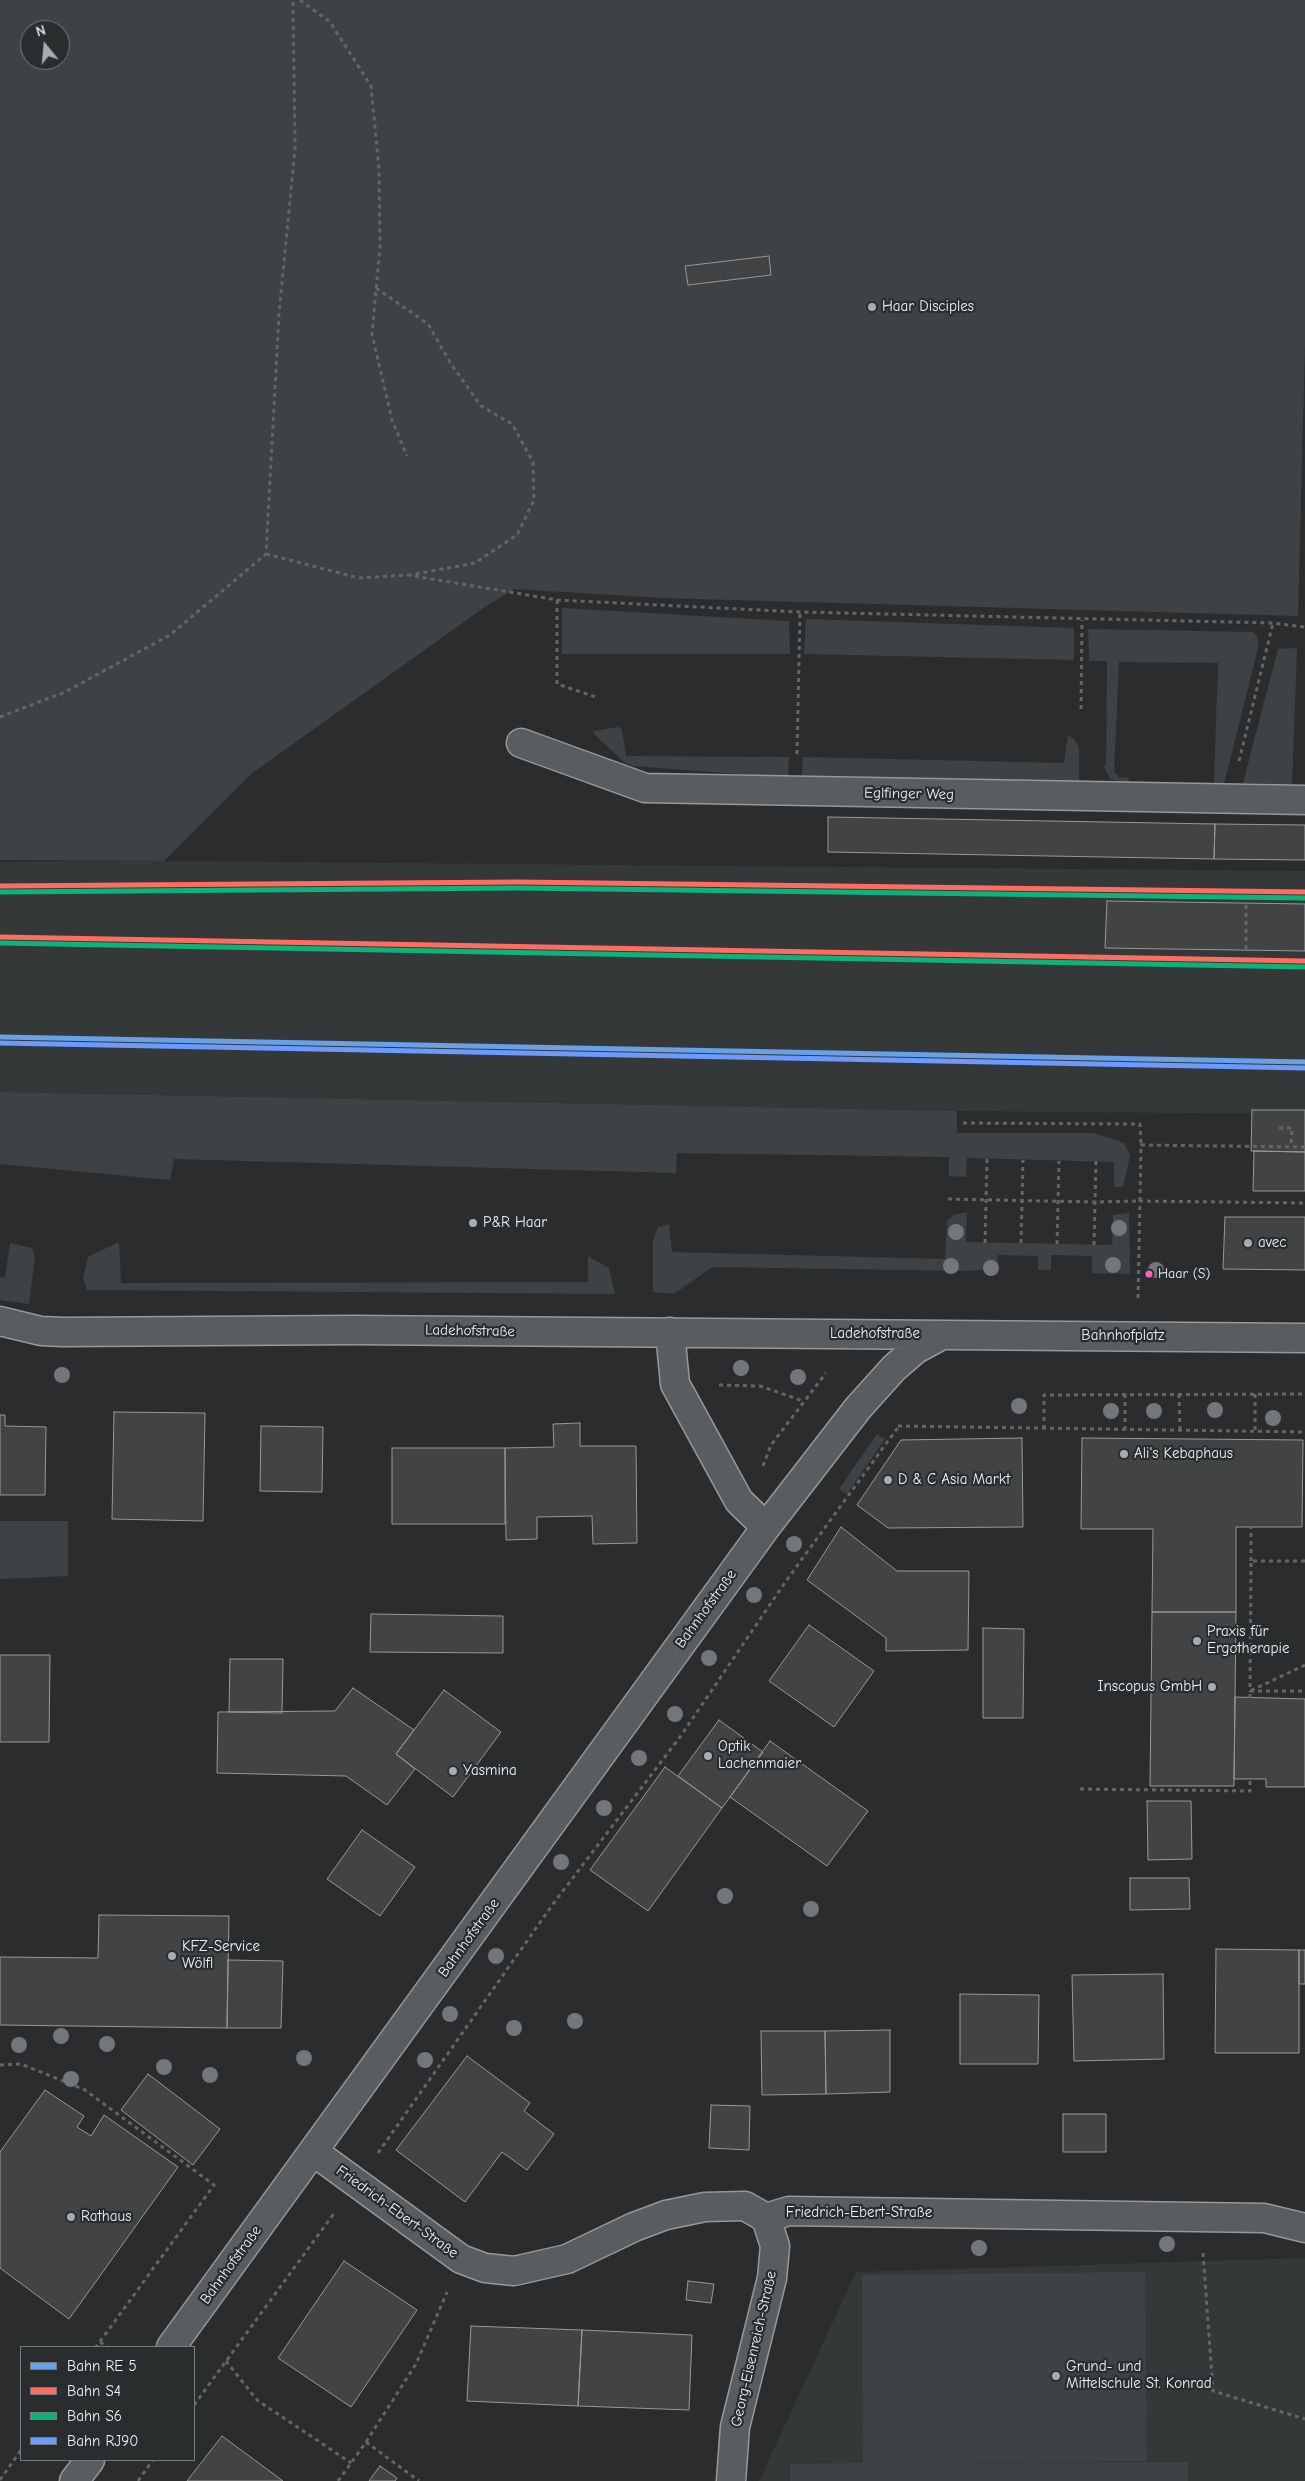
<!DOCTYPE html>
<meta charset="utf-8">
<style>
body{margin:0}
#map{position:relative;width:1305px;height:2481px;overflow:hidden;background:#2b2c2d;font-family:"Comic Neue",sans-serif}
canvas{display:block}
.legend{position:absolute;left:20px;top:2346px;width:175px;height:115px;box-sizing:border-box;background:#2a2d2e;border:1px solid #767b7f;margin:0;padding:6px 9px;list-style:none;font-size:15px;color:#e8f1f8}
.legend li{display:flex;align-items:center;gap:10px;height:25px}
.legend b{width:25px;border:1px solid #767b7f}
.north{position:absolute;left:20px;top:20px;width:50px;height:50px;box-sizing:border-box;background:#2a2d2e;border:1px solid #767b7f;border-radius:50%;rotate:343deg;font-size:14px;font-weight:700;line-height:20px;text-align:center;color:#e8f1f8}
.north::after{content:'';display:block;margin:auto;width:18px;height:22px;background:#a6acb1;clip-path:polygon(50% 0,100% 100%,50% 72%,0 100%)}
</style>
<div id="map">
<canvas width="1305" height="2481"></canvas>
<ul class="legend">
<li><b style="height:6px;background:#68a1e5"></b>Bahn RE 5</li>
<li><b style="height:6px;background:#ff6d62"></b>Bahn S4</li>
<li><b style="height:6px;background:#0db479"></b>Bahn S6</li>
<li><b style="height:6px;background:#6d9aff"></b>Bahn RJ90</li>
</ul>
<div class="north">N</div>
</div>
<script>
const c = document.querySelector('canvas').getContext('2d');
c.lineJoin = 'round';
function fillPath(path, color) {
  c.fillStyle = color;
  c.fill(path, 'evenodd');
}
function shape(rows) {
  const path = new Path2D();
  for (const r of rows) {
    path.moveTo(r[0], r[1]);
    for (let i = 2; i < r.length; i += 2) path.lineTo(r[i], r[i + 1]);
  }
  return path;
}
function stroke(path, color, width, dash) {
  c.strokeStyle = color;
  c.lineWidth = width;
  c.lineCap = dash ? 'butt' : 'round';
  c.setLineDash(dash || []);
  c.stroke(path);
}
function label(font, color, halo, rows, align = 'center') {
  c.font = font + ' "Comic Neue",sans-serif';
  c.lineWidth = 4.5;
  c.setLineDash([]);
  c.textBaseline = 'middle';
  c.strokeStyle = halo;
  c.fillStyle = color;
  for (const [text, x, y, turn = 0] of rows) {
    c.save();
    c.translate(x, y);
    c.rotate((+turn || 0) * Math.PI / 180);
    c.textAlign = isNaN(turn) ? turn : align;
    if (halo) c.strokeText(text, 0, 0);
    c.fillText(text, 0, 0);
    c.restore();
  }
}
const built = shape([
 [164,861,1305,871,1305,1114,957,1111,0,1092,0,862],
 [1305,2258,1305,2481,759,2481,856,2272]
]);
const green = shape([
 [0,0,1305,0,1305,345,1298,616,662,598,514,589,485,607,251,774,164,861,0,860],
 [30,30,60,30,60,60,30,60],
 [562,608,789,621,790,654,562,654],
 [806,619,1074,628,1074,660,804,654],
 [1088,629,1253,632,1258,638,1258,648,1224,784,1214,784,1218,663,1119,662,1114,772,1120,778,1129,777,1128,783,1110,779,1103,765,1106,765,1107,661,1089,661],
 [1297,648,1292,784,1243,783,1278,649],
 [619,727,622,730,626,756,789,757,788,778,633,766,624,762,595,735,593,731],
 [1068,735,1075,740,1079,748,1079,782,802,777,803,757,1064,763],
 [0,1092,957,1111,957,1133,1094,1133,1124,1143,1130,1156,1123,1187,1114,1187,1114,1162,967,1158,966,1177,949,1176,949,1157,677,1153,676,1173,174,1159,170,1180,0,1164],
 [967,1212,966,1242,1112,1245,1113,1215,1129,1213,1130,1274,1092,1273,1092,1256,1051,1255,1051,1270,1038,1270,1038,1256,998,1255,997,1268,969,1271,712,1267,674,1294,653,1292,653,1240,658,1227,669,1224,672,1252,945,1259,947,1221,954,1215],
 [119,1242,121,1283,588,1282,588,1256,609,1268,615,1294,87,1290,83,1278,88,1257],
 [10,1243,32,1248,35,1257,29,1304,0,1300,0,1277,5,1278],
 [877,1434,885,1439,847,1494,839,1489],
 [0,1521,68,1521,68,1576,0,1579],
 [1145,2272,1147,2461,924,2463,1188,2462,1188,2481,790,2481,790,2464,863,2463,862,2275]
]);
const building = shape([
 [769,256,771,275,688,285,685,266,769,256],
 [828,817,1215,824,1214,859,828,852,828,817],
 [1215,824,1305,825,1305,860,1214,859,1215,824],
 [1107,901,1305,904,1305,951,1105,948,1107,901],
 [1252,1110,1305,1110,1305,1152,1251,1151,1252,1110],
 [1254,1151,1305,1152,1305,1191,1253,1191,1254,1151],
 [1225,1217,1305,1217,1305,1270,1223,1269,1225,1217],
 [114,1412,205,1413,203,1521,112,1519,114,1412],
 [0,1415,5,1415,5,1426,46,1427,45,1495,0,1495,0,1415],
 [580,1423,580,1446,636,1446,637,1543,593,1544,592,1516,537,1517,537,1539,506,1540,505,1448,554,1447,553,1424,580,1423],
 [261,1426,323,1427,322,1492,260,1491,261,1426],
 [1022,1438,1023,1527,888,1528,857,1505,901,1440,1022,1438],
 [1082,1438,1303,1440,1302,1527,1236,1527,1236,1612,1152,1612,1153,1529,1081,1529,1082,1438],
 [392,1448,505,1448,505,1524,392,1524,392,1448],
 [841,1527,897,1571,969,1571,968,1650,886,1651,886,1638,807,1580,841,1527],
 [1152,1612,1236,1612,1234,1786,1150,1786,1152,1612],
 [371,1614,503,1616,503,1653,370,1652,371,1614],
 [809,1625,874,1671,834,1727,769,1681,809,1625],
 [983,1628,1024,1629,1023,1718,983,1718,983,1628],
 [0,1655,50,1655,49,1742,0,1742,0,1655],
 [230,1659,283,1659,282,1713,229,1712,230,1659],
 [353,1688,414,1730,396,1754,415,1769,387,1805,346,1776,217,1773,218,1712,335,1711,353,1688],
 [444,1690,501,1732,453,1797,396,1754,444,1690],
 [1235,1697,1305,1699,1305,1787,1266,1787,1266,1779,1234,1779,1235,1697],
 [719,1720,763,1752,722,1808,678,1776,719,1720],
 [770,1741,868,1811,827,1866,730,1797,770,1741],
 [665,1767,722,1808,648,1911,590,1870,665,1767],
 [1147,1801,1191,1801,1192,1859,1148,1860,1147,1801],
 [362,1830,415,1867,380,1916,327,1879,362,1830],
 [1130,1878,1189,1878,1190,1909,1130,1910,1130,1878],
 [99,1915,229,1916,227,2028,0,2025,0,1957,98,1958,99,1915],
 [1216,1949,1299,1950,1299,2053,1215,2053,1216,1949],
 [1299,1950,1305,1950,1305,1984,1299,1984,1299,1950],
 [228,1960,283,1961,281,2028,227,2028,228,1960],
 [1163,1974,1164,2059,1074,2061,1072,1975,1163,1974],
 [960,1994,1039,1995,1038,2064,960,2064,960,1994],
 [890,2030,890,2092,826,2094,825,2031,890,2030],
 [761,2031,825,2031,826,2094,762,2095,761,2031],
 [467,2056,530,2103,524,2111,554,2134,527,2170,502,2152,465,2202,396,2150,467,2056],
 [148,2074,220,2129,193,2165,121,2110,148,2074],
 [45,2090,84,2116,77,2127,91,2136,104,2115,178,2167,69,2319,0,2268,0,2152,45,2090],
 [711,2105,750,2106,749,2150,709,2148,711,2105],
 [1063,2114,1106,2114,1106,2152,1063,2152,1063,2114],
 [344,2261,417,2310,351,2407,278,2358,344,2261],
 [688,2281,714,2284,711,2303,686,2300,688,2281],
 [471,2326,582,2330,578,2406,467,2401,471,2326],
 [582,2330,692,2335,689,2410,578,2406,582,2330],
 [222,2436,283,2481,187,2481,222,2436],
 [380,2466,397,2478,395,2481,369,2481,380,2466]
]);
const path = shape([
 [300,0,330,22,371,86,379,169,380,247,372,334,392,420,407,456],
 [376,288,428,324,451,364,481,406,512,424,533,462,534,500,517,535,475,563,410,575],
 [266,554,359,578,408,575,557,600,800,612,1273,623,1305,627],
 [557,600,557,684,596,697],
 [1081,709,1082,620],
 [0,717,65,692,170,635,266,554,279,314,295,148,293,0],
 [797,754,800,612],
 [1239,761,1273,623],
 [1246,949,1246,903],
 [963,1123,1140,1124,1141,1145],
 [1279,1128,1292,1128,1291,1147],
 [948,1199,1095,1202,1140,1201,1141,1145,1305,1147],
 [985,1243,987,1159],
 [1021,1243,1023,1160],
 [1057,1244,1059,1161],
 [1094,1245,1096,1161],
 [1138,1298,1140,1201,1305,1203],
 [719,1385,760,1386,803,1401],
 [1179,1394,1180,1431],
 [1255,1394,1255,1432],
 [898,1426,1305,1432],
 [1044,1429,1044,1395,1305,1394],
 [1125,1430,1125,1394],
 [763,1466,771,1445,826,1373],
 [1251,1561,1251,1527],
 [1305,1561,1251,1561,1250,1691,1305,1691],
 [1250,1698,1250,1691,1305,1665],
 [1080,1789,1250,1791,1250,1779],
 [0,2065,21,2064,85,2090,214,2185,96,2347],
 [378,2153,553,1904,680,1737,786,1581,899,1426],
 [1203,2253,1213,2391,1305,2419],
 [100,2342,107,2347],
 [226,2361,257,2400,351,2463],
 [194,2405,335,2212],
 [366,2442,419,2481],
 [0,2480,21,2450],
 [138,2481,153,2460],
 [338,2481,366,2442,416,2364,447,2292]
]);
const minor = shape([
 [521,743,645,788,1305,800],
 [0,1321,41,1331,63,1332,353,1330,1305,1338],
 [670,1332,675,1384,739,1501,766,1527],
 [314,2152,461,2259,485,2268,514,2271,567,2259,634,2227,666,2215,705,2207,745,2206,766,2218,789,2211,1264,2218,1305,2228],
 [171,2347,766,1527,858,1408,894,1368,916,1349,942,1335],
 [74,2481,90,2460],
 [731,2481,735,2427,772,2278,775,2246,766,2218]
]);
const rail1 = shape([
 [0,1037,1305,1062]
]);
const rail2 = shape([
 [0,886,518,882,1305,892],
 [0,937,1305,961]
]);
const rail3 = shape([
 [0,892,518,888,1305,898],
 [0,943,1305,967]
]);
const rail4 = shape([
 [0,1043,1305,1068]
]);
const trees = [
 [1119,1228],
 [956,1232],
 [1113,1265],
 [951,1266],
 [991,1268],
 [1156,1270],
 [741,1368],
 [62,1375],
 [798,1377],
 [1019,1406],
 [1215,1410],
 [1111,1411],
 [1154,1411],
 [1273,1418],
 [794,1544],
 [754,1595],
 [709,1658],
 [675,1714],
 [639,1758],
 [604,1808],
 [561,1862],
 [725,1896],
 [811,1909],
 [496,1956],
 [450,2014],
 [575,2021],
 [514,2028],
 [61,2036],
 [107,2044],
 [19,2045],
 [304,2058],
 [425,2060],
 [164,2067],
 [210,2075],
 [71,2079],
 [1167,2244],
 [979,2248]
];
const markers = [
 [872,307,5,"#a6acb1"],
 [473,1223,5,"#a6acb1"],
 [1248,1243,5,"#a6acb1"],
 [1149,1274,4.5,"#fa66b7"],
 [1124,1454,5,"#a6acb1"],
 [888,1480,5,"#a6acb1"],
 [1197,1641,5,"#a6acb1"],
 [1212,1687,5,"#a6acb1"],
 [708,1756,5,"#a6acb1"],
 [453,1771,5,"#a6acb1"],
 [172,1956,5,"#a6acb1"],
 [71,2217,5,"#a6acb1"],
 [1056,2376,5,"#a6acb1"]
];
const busNames = [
 ["Haar (S)",1158,1274]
];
const poiNames = [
 ["Haar Disciples",882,307],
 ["P&R Haar",483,1223],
 ["avec",1258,1243],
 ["Ali's Kebaphaus",1134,1454],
 ["D & C Asia Markt",898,1480],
 ["Praxis für",1207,1632],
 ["Ergotherapie",1207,1649],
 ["Inscopus GmbH",1202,1687,"right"],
 ["Optik",718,1747],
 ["Lachenmaier",718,1764],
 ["Yasmina",463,1771],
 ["KFZ-Service",182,1947],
 ["Wölfl",182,1964],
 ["Rathaus",81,2217],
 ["Grund- und",1066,2367],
 ["Mittelschule St. Konrad",1066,2384]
];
const streetNames = [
 ["Eglfinger Weg",909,794,1],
 ["Ladehofstraße",470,1331,1],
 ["Ladehofstraße",875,1334],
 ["Bahnhofplatz",1123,1336],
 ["Bahnhofstraße",706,1609,-54],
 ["Bahnhofstraße",469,1938,-54],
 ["Friedrich-Ebert-Straße",397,2212,36],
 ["Friedrich-Ebert-Straße",859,2213],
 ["Bahnhofstraße",231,2265,-54],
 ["Georg-Eisenreich-Straße",754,2349,-77]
];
fillPath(built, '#353839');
fillPath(green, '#3f4244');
fillPath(building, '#424344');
stroke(building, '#96989a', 1);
stroke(minor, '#96989a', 31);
stroke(path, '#636566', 3, [4, 4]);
stroke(minor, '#5a5d60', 28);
stroke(rail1, '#68a1e5', 5);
stroke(rail2, '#ff6d62', 5);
stroke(rail3, '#0db479', 5);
stroke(rail4, '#6d9aff', 5);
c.fillStyle = '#73777b';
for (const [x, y] of trees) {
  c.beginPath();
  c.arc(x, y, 8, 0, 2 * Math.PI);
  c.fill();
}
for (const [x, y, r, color] of markers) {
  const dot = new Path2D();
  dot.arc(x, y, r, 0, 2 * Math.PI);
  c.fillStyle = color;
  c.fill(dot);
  stroke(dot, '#2a2d2e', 2);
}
label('14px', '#e8f1f8', '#2a2d2e', busNames, 'left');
label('15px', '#e8f1f8', '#2a2d2e', poiNames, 'left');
label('15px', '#e8f1f8', '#2a2d2e', streetNames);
</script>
